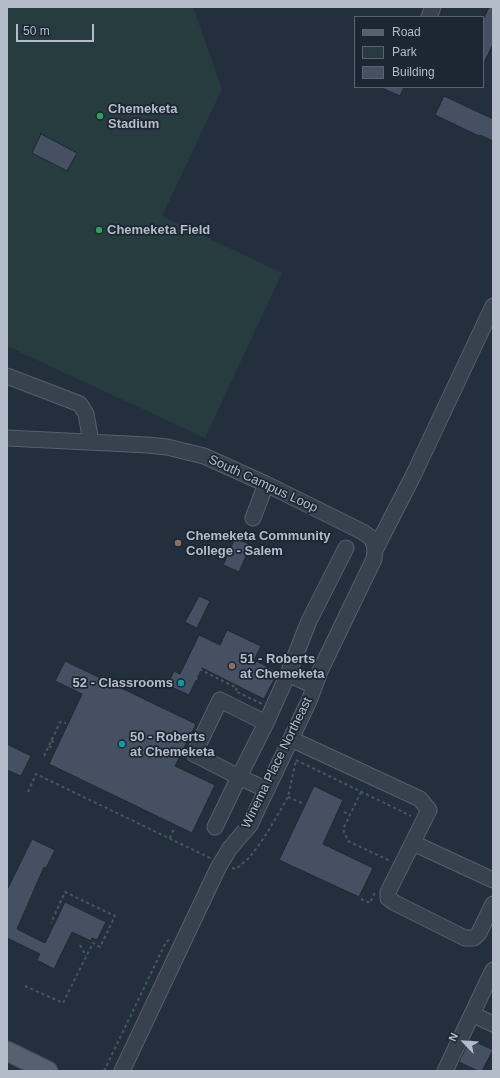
<!DOCTYPE html>
<style>
body{margin:0}
#map{position:relative;width:500px;height:1078px;overflow:hidden;background:#242f3e;font-family:Helvetica,sans-serif}
canvas{display:block}
.frame{position:absolute;inset:0;border:8px solid #b4bcc9;pointer-events:none}
.legend{position:absolute;left:354px;top:16px;width:130px;height:72px;box-sizing:border-box;background:#1d2633;border:1px solid #59626f;margin:0;padding:5px 7px;list-style:none;font-size:12px;color:#b4bcc9}
.legend li{display:flex;align-items:center;gap:8px;height:20px}
.legend b{width:20px;border:1px solid #59626f}
.north{position:absolute;left:444px;top:1022px;width:40px;height:40px;-webkit-text-stroke:3px #1d2633;paint-order:stroke;rotate:295deg;font-size:11px;font-weight:700;line-height:16px;text-align:center;color:#b4bcc9}
.north::after{content:'';display:block;margin:auto;width:14px;height:18px;background:#b4bcc9;clip-path:polygon(50% 0,100% 100%,50% 72%,0 100%)}
.scale{position:absolute;left:16px;top:24px;width:78px;height:18px;box-sizing:border-box;border:2px solid #b4bcc9;border-top:0;padding-left:5px;font-size:12px;line-height:14px;white-space:nowrap;color:#b4bcc9;-webkit-text-stroke:3px #1d2633;paint-order:stroke}
</style>
<div id="map">
<canvas width="500" height="1078"></canvas>
<div class="frame"></div>
<ul class="legend">
<li><b style="height:5px;background:#56606e"></b>Road</li>
<li><b style="height:11px;background:#263c3f"></b>Park</li>
<li><b style="height:11px;background:#455162"></b>Building</li>
</ul>
<div class="north">N</div>
<div class="scale">50 m</div>
</div>
<script>
const c = document.querySelector('canvas').getContext('2d');
c.lineJoin = 'round';
function fillPath(path, color) {
  c.fillStyle = color;
  c.fill(path, 'evenodd');
}
function shape(rows) {
  const path = new Path2D();
  for (const r of rows) {
    path.moveTo(r[0], r[1]);
    for (let i = 2; i < r.length; i += 2) path.lineTo(r[i], r[i + 1]);
  }
  return path;
}
function stroke(path, color, width, dash) {
  c.strokeStyle = color;
  c.lineWidth = width;
  c.lineCap = dash ? 'butt' : 'round';
  c.setLineDash(dash || []);
  c.stroke(path);
}
function label(font, color, halo, rows, align = 'center') {
  c.font = font + ' Helvetica,sans-serif';
  c.lineWidth = 3.5;
  c.setLineDash([]);
  c.textBaseline = 'middle';
  c.strokeStyle = halo;
  c.fillStyle = color;
  for (const [text, x, y, turn = 0] of rows) {
    c.save();
    c.translate(x, y);
    c.rotate((+turn || 0) * Math.PI / 180);
    c.textAlign = isNaN(turn) ? turn : align;
    if (halo) c.strokeText(text, 0, 0);
    c.fillText(text, 0, 0);
    c.restore();
  }
}
const green = shape([
 [8,7,193,7,222,89,162,216,282,273,205,438,7,346]
]);
const building = shape([
 [489,7,493,7,493,44,483,65,483,20,489,7],
 [380,87,404,87,400,96,380,87],
 [444,96,493,119,493,141,480,135,479,136,435,115,444,96],
 [41,134,77,153,67,171,32,153,41,134],
 [235,538,251,545,239,572,223,565,235,538],
 [199,596,210,601,197,628,185,622,199,596],
 [227,630,261,646,254,660,278,672,264,699,202,668,189,695,167,685,174,671,180,674,199,635,220,645,227,630],
 [65,661,196,724,175,766,215,785,192,833,49,764,82,694,55,681,65,661],
 [7,744,31,756,21,776,7,770,7,744],
 [314,786,343,800,323,844,373,868,359,897,279,860,314,786],
 [32,839,55,850,46,868,44,867,17,929,45,943,65,902,106,922,97,940,92,938,91,941,72,932,54,969,37,960,40,954,7,938,7,890,32,839],
 [470,1039,493,1050,482,1071,478,1071,459,1062,470,1039]
]);
const path = shape([
 [196,680,199,669,237,688,235,691,262,704],
 [51,741,56,743],
 [49,746,53,748],
 [44,756,60,722,66,723],
 [296,760,411,816],
 [28,792,36,774,210,858],
 [361,792,343,829,348,841,390,861],
 [288,797,302,803],
 [344,812,350,815],
 [170,838,174,829],
 [232,868,236,869,249,858,261,842,270,828,288,797,296,760],
 [361,899,370,903,375,892],
 [80,945,86,956],
 [25,986,63,1003,93,943,100,947,115,916,65,892,51,923],
 [104,1071,166,942,170,939]
]);
const minor = shape([
 [429,17,433,7],
 [7,376,80,404,86,414,91,442],
 [7,438,148,445,167,447,204,456,266,484,363,532,371,538,374,544,375,550,374,559,321,669,309,701,256,812,250,825,230,848,218,868,122,1071],
 [253,518,266,484],
 [375,550,413,476,493,306],
 [288,674,309,621,346,548],
 [220,700,266,723,239,777,194,754,220,700],
 [266,723,288,674,314,686],
 [291,739,420,799,429,810,388,892,388,898,395,903,465,938,474,938,479,933,493,904],
 [215,827,239,777,267,790],
 [413,843,493,880],
 [472,1014,493,1024],
 [445,1071,493,970]
]);
const major = shape([
 [7,1051,48,1071]
]);
const markers = [
 [100,116,4,"#2e9e5b"],
 [99,230,4,"#2e9e5b"],
 [178,543,4,"#8d6e63"],
 [232,666,4,"#8d6e63"],
 [181,683,4,"#0f9aa8"],
 [122,744,4,"#0f9aa8"]
];
const poiNames = [
 ["Chemeketa",108,109],
 ["Stadium",108,124],
 ["Chemeketa Field",107,230],
 ["Chemeketa Community",186,536],
 ["College - Salem",186,551],
 ["51 - Roberts",240,659],
 ["at Chemeketa",240,674],
 ["52 - Classrooms",173,683,"right"],
 ["50 - Roberts",130,737],
 ["at Chemeketa",130,752]
];
const streetNames = [
 ["South Campus Loop",263,484,25],
 ["Winema Place Northeast",277,763,-64]
];
fillPath(green, '#263c3f');
fillPath(building, '#455162');
stroke(building, '#1f2835', 1);
stroke(minor, '#565f6c', 17);
stroke(major, '#414a57', 21);
stroke(path, '#44595c', 2, [3, 3]);
stroke(minor, '#38414e', 15);
stroke(major, '#56606e', 19);
for (const [x, y, r, color] of markers) {
  const dot = new Path2D();
  dot.arc(x, y, r, 0, 2 * Math.PI);
  c.fillStyle = color;
  c.fill(dot);
  stroke(dot, '#1d2633', 1.5);
}
label('bold 13px', '#b4bcc9', '#1d2633', poiNames, 'left');
label('13px', '#b4bcc9', '#1d2633', streetNames);
</script>
